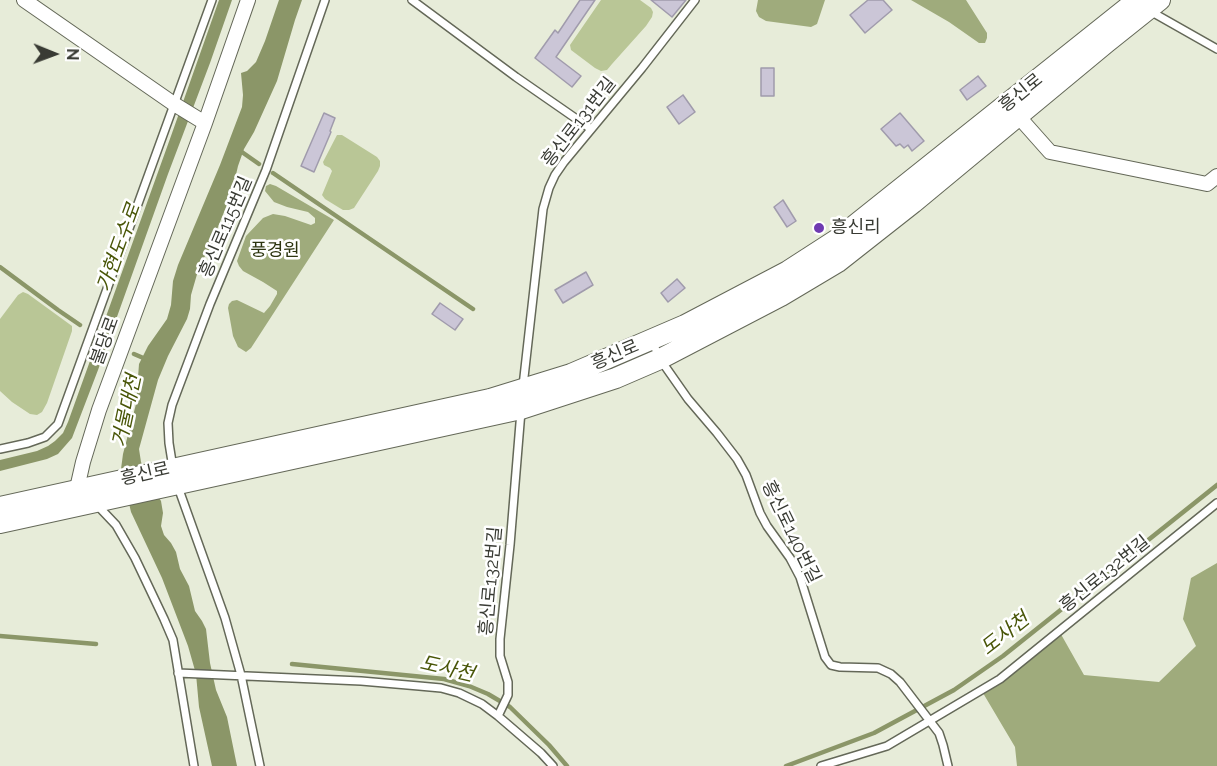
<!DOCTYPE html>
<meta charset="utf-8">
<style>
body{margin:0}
#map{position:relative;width:1217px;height:766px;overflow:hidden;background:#e7ecd9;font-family:Raleway,sans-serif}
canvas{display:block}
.north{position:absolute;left:24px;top:24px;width:60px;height:60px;-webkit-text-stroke:4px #fff;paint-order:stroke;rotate:91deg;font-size:16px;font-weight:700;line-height:24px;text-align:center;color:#393b34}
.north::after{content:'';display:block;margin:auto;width:21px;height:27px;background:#393b34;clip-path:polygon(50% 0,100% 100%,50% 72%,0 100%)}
</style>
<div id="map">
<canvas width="1217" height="766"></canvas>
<div class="north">N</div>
</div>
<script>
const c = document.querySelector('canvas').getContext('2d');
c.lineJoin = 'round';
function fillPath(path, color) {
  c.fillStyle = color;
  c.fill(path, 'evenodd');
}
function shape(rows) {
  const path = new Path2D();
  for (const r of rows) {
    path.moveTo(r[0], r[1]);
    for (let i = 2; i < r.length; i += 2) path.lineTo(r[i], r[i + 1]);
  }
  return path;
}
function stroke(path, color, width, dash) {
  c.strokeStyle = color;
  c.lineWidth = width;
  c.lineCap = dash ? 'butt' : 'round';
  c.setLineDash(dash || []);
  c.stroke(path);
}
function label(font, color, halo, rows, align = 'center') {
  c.font = font + ' Raleway,"Noto Sans KR",sans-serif';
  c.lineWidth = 5;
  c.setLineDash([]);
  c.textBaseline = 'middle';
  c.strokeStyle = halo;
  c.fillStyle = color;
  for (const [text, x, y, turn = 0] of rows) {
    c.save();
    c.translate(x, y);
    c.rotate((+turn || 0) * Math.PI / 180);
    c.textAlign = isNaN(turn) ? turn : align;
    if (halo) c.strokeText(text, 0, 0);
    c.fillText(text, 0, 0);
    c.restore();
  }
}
const green = shape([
 [601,0,640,0,651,8,653,12,652,17,646,26,612,64,607,70,601,71,595,68,571,50,570,45],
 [337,135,342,135,377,157,380,161,380,166,378,171,354,208,349,210,343,210,338,207,325,199,322,195,332,171,330,168,324,165,323,162],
 [23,292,28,294,72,326,72,331,47,403,42,412,37,415,30,414,12,402,0,391,0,319,18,295]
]);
const forest = shape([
 [758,0,825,0,817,24,811,27,766,21,759,17,756,11],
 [911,0,966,0,987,33,987,38,985,43,979,43,949,22],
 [270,184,276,186,334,220,251,348,246,352,238,347,233,336,228,308,229,304,232,301,237,300,264,313,270,306,277,294,277,291,263,282,243,271,239,266,237,261,246,236,263,218,273,214,285,216,311,225,315,223,315,218,308,212,287,207,274,202,265,191,266,186],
 [1217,563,1217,766,1017,766,1015,747,983,693,1058,629,1084,675,1159,682,1196,646,1183,619,1191,578]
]);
const water = shape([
 [219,0,232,0,210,63,168,174,98,370,72,438,58,454,47,459,0,471,0,460,37,451,48,446,55,441,63,433,68,422,171,136],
 [279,0,302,0,295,20,277,81,254,132,244,149,238,166,232,192,218,227,212,245,200,264,191,295,190,309,187,319,168,356,158,380,139,449,141,462,150,484,161,501,163,513,161,526,164,535,171,543,176,552,180,569,189,586,195,611,202,621,206,629,210,663,216,690,227,717,237,766,212,766,199,707,196,674,188,646,162,578,131,512,121,469,123,454,136,404,139,364,148,346,167,319,171,305,173,281,178,265,220,165,242,107,243,95,241,73,247,71,256,62,265,41]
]);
const stream = shape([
 [239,150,259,164],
 [273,173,473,309],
 [0,267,58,310,80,325],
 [134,354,148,360],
 [0,636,96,644],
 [292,664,444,679,469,686,488,694,510,707,549,745,567,766],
 [786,766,874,733,954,690,1003,656,1217,485]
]);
const building = shape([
 [580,0,595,0,556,57,581,76,572,87,535,58,555,30,558,33,580,0],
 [651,0,686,0,672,17,651,0],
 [868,0,883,0,892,10,865,33,850,15,868,0],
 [761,68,774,68,774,96,761,96,761,68],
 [978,76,986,86,967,100,960,90,978,76],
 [683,95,695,112,679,124,667,107,683,95],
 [324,113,335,118,330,131,331,132,314,172,301,166,324,113],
 [900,113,924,141,912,151,908,145,904,148,900,144,896,146,881,129,900,113],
 [783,200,796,221,787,227,774,207,783,200],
 [586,272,593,285,563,303,555,290,586,272],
 [677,279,685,288,668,302,661,293,677,279],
 [440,303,463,319,455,330,432,314,440,303]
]);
const lane = shape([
 [412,0,516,77,591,129],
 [1150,11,1217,49],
 [652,341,660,359,688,399,717,433,737,459,746,475,760,513,767,526,790,558,800,577,825,657,831,665,840,667,878,668,891,674,900,682,939,733,943,745,948,766],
 [523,386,543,209,549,188,555,175,564,162,642,68,695,0],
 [0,449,28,443,45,437,58,424,212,0],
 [173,468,169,443,168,423,172,405,210,304,266,170,325,0],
 [178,487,225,618,241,675,260,766],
 [98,506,116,525,135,558,164,619,173,640,194,766],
 [178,673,361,681,419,686,441,688,459,693,482,704,498,716,541,753,553,766],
 [498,716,508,695,508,682,500,656,500,639,510,545,521,411],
 [821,766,887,746,1000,679,1217,503]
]);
const street = shape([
 [24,0,174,104,205,123],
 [1018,116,1050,152,1207,184,1217,176],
 [77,496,78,484,83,462,99,410,205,123,248,0]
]);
const secondary = shape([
 [0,507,490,399,571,374,685,325,788,271,836,240,1137,0],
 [0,523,521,409,616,378,660,359,781,296,838,262,913,203,1106,43,1160,0]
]);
const markers = [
 [819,228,6,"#6f3ab1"]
];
const streetNames = [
 ["흥신로",1021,93,-39],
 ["흥신로131번길",579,122,-52],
 ["흥신로115번길",226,227,-67],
 ["불당로",105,341,-70],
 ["흥신로",615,355,-23],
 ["흥신로",145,474,-13],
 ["흥신로140번길",791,532,64],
 ["흥신로132번길",1105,574,-39],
 ["흥신로132번길",491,581,-85]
];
const poiNames = [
 ["흥신리",831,228]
];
const parkNames = [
 ["풍경원",275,251]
];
const waterNames = [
 ["가현도수로",119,248,-70],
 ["거물대천",127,411,-78],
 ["도사천",1005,634,-38],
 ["도사천",447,669,13]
];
fillPath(green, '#b9c696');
fillPath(forest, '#9fab7c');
fillPath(water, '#8b9668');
stroke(stream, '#8b9668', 4.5);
fillPath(building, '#cbc6d7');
stroke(building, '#a09bac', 1.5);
stroke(lane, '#646858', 10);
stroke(street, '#646858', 16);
stroke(secondary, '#646858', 22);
stroke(lane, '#fff', 7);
stroke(street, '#fff', 14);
stroke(secondary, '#fff', 20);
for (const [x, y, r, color] of markers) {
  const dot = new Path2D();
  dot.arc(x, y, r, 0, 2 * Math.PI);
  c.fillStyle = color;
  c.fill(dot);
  stroke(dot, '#fff', 2);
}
label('18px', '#393b34', '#fff', streetNames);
label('18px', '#393b34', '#fff', poiNames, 'left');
label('18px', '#2d3510', '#fff', parkNames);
label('italic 20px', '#495608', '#fff', waterNames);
</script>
